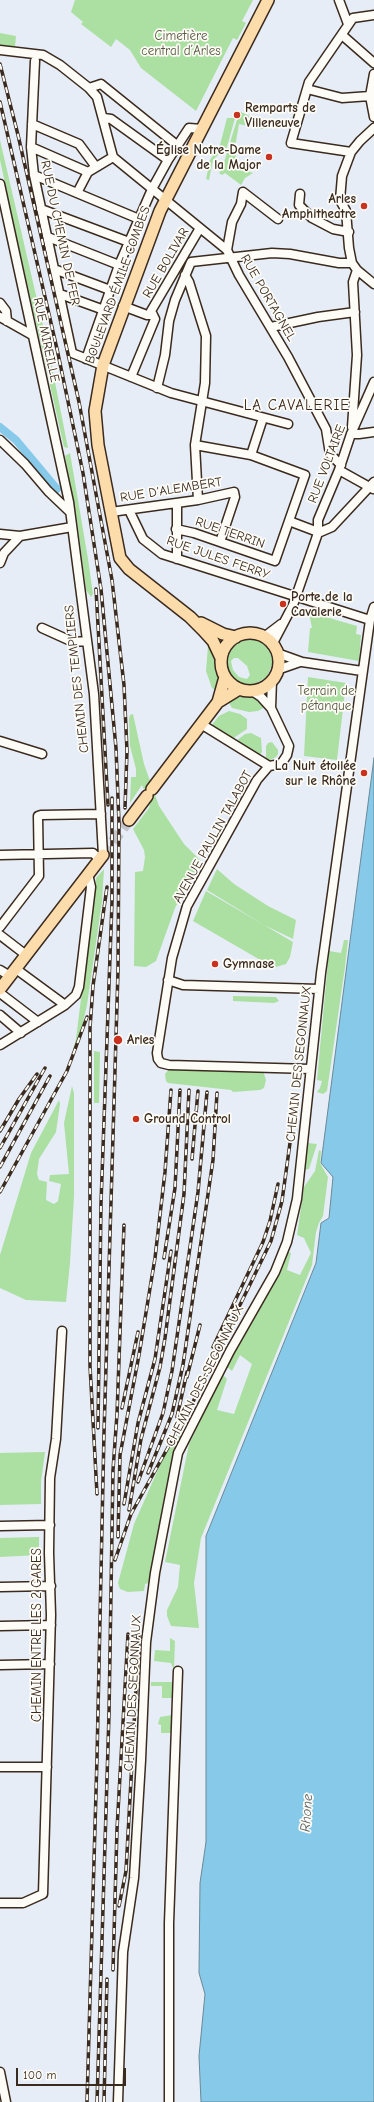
<!DOCTYPE html>
<meta charset="utf-8">
<style>
body{margin:0}
#map{position:relative;width:374px;height:2102px;overflow:hidden;background:#e6edf7;font-family:"Comic Neue",sans-serif}
canvas{display:block}
.scale{position:absolute;left:16px;top:2068px;width:110px;height:18px;box-sizing:border-box;border:2px solid #3b2a1e;border-top:0;padding-left:5px;font-size:12px;line-height:14px;white-space:nowrap;color:#3b2a1e;-webkit-text-stroke:3px #fdfcf7;paint-order:stroke}
</style>
<div id="map">
<canvas width="374" height="2102"></canvas>
<div class="scale">100 m</div>
</div>
<script>
const c = document.querySelector('canvas').getContext('2d');
c.lineJoin = 'round';
function fillPath(path, color) {
  c.fillStyle = color;
  c.fill(path, 'evenodd');
}
function shape(rows) {
  const path = new Path2D();
  for (const r of rows) {
    if (r.length === 3) {
      path.moveTo(r[0] + r[2], r[1]);
      path.arc(r[0], r[1], r[2], 0, 2 * Math.PI);
      continue;
    }
    path.moveTo(r[0], r[1]);
    for (let i = 2; i < r.length; i += 2) path.lineTo(r[i], r[i + 1]);
  }
  return path;
}
function stroke(path, color, width, dash) {
  c.strokeStyle = color;
  c.lineWidth = width;
  c.lineCap = dash ? 'butt' : 'round';
  c.setLineDash(dash || []);
  c.stroke(path);
}
function label(font, color, halo, rows, align = 'center') {
  c.font = font + ' "Comic Neue",sans-serif';
  c.lineWidth = 3.5;
  c.setLineDash([]);
  c.textBaseline = 'middle';
  c.strokeStyle = halo;
  c.fillStyle = color;
  for (const [text, x, y, turn = 0] of rows) {
    c.save();
    c.translate(x, y);
    c.rotate((+turn || 0) * Math.PI / 180);
    c.textAlign = isNaN(turn) ? turn : align;
    if (halo) c.strokeText(text, 0, 0);
    c.fillText(text, 0, 0);
    c.restore();
  }
}
const green = shape([
 [75,0,253,0,242,21,246,23,237,40,233,38,196,111,141,68,130,50,116,39,111,47,81,24,83,22,71,12],
 [0,33,16,36,15,47,0,47],
 [241,112,269,125,262,129,239,124,235,147,236,161,240,168,253,173,245,178,241,185,225,173,222,175,219,173,222,169,239,113],
 [227,118,235,118,225,154,218,155,213,160,209,180,206,179,210,160,220,145],
 [0,140,48,347,68,448,64,447,22,261,0,160],
 [70,453,88,559,93,594,91,597,86,590,77,521,65,456],
 [312,613,357,626,356,634,361,635,359,661,308,652,310,628,312,628,310,618],
 [247,638,262,641,268,647,273,662,267,677,253,685,238,682,228,672,226,664,226,657,233,644],
 [234,658,238,658,247,666,250,675,247,679,239,677,233,670,231,661],
 [204,641,213,646,215,651,220,685,218,691,212,688,206,671,208,646],
 [308,677,346,683,337,760,304,756],
 [244,695,253,697,265,707,258,711,249,712,232,708,228,701],
 [229,711,240,714,247,719,247,729,232,739,211,726,219,716],
 [133,714,144,764,159,806,184,844,201,861,175,908,156,961,146,967,134,966,135,872,143,871,145,857,144,850,133,829,149,808,150,803,142,785,130,803,131,777,136,777,136,769,130,746,129,719,130,715],
 [251,733,261,738,262,752,260,755,236,741,245,734],
 [272,742,278,750,278,754,276,757,270,760,266,759,266,746,268,743],
 [104,869,102,901,87,1005,79,1039,70,1061,76,1039,96,878],
 [217,869,234,884,268,906,296,920,293,939,264,925,207,890],
 [206,891,293,942,290,957,286,964,276,967,269,965,193,921],
 [344,940,348,940,345,967,327,1091,323,1094,317,1092,320,1088,322,1081,317,1080,329,951,341,953],
 [233,996,276,997,279,1001,274,1003,233,1001],
 [94,1051,100,1052,99,1103,94,1103],
 [169,1069,263,1071,266,1080,264,1088,260,1090,233,1092,231,1090,168,1083,166,1081,165,1074],
 [72,1086,74,1093,74,1196,70,1263,66,1302,26,1300,0,1288,0,1255,31,1153,59,1100,60,1104,56,1132,39,1159,37,1174,39,1180,47,1182,46,1200,54,1204,58,1201,61,1184,49,1181,50,1175,69,1174,64,1123],
 [307,1143,317,1144,309,1169,304,1170],
 [319,1150,321,1151,320,1163,328,1177,323,1216,319,1223,316,1232,312,1265,201,1538,194,1583,199,1628,171,1626,167,1616,167,1610,178,1587,180,1565,165,1562,189,1444,223,1375,227,1379,217,1410,234,1414,252,1364,240,1355,232,1371,227,1367,268,1291,280,1274,288,1252,291,1253,287,1270,300,1275,311,1253,304,1238,297,1235,304,1187,315,1171],
 [180,1436,174,1450,164,1498,149,1583,145,1584,144,1591,128,1592,120,1589,118,1583,134,1524,164,1456,174,1438],
 [45,1452,41,1482,41,1504,0,1505,0,1453],
 [39,1537,39,1555,0,1557,0,1538],
 [170,1638,175,1641,174,1670,171,1663,154,1661,155,1650,170,1651],
 [151,1682,174,1682,174,1698,162,1698,162,1686,151,1686],
 [172,1715,172,1733,161,1733,161,1725,158,1724,160,1717]
]);
const water = shape([
 [374,758,374,2102,201,2102,199,2056,205,1994,199,1973,200,1883,206,1842,206,1536,316,1263,321,1223,329,1218,333,1177,321,1163,374,758]
]);
const canal = shape([
 [0,427,16,440,57,489]
]);
const majorTunnel = shape([
 [103,855,129,820]
]);
const minor = shape([
 [339,0,348,24],
 [342,35,374,63],
 [0,50,43,55,60,65,89,88,97,97,113,157,227,250,239,275,288,357,326,429,330,454,341,465],
 [35,61,31,147,34,175,72,353,171,393,288,424],
 [374,74,370,96,374,117],
 [89,88,101,84,178,146],
 [307,89,342,98,370,96],
 [104,118,111,119,168,160],
 [32,124,79,144,96,167],
 [374,128,360,141,351,152,342,176,340,200,346,211,349,248,352,263,357,270,374,284],
 [31,147,88,172],
 [351,152,291,143,309,82,353,18,374,15],
 [34,175,139,219],
 [0,184,69,502,94,694,103,855],
 [77,193,88,172,113,157],
 [300,194,299,205,312,218,333,229,349,232],
 [41,209,129,242],
 [48,237,119,265],
 [227,250,232,222,241,204,243,192,278,219],
 [54,269,110,290],
 [185,275,189,282,206,336,205,383,195,445,198,500],
 [60,294,104,310],
 [0,303,6,311,7,321],
 [123,306,147,315,153,315],
 [0,317,32,335],
 [271,327,318,317,355,312],
 [86,359,119,265,152,189,168,160,189,128,202,129],
 [131,377,155,319,151,311,200,228],
 [157,388,165,355,169,321,175,300,191,262,272,253,290,254,339,263,352,263],
 [352,427,357,355,353,282,357,270],
 [351,434,359,434,374,432],
 [0,440,25,464,48,491,70,512],
 [251,455,263,418],
 [339,470,373,489],
 [129,510,143,539,162,554,370,620],
 [111,512,198,500,234,492,235,497,220,542],
 [289,521,318,532],
 [176,529,194,533,275,561,305,475,251,455,195,445],
 [318,533,332,527,374,482],
 [0,534,20,536],
 [177,559,177,503],
 [0,563,4,553,20,536,72,527],
 [42,628,73,642,87,641],
 [264,637,281,624],
 [272,645,293,605,318,533,318,520,339,470,351,434,374,382],
 [277,653,302,662,362,671],
 [277,670,300,662],
 [272,680,271,708,289,746,287,755,281,764,269,766,257,780,187,906,172,958,157,1053,158,1059,161,1063,169,1065,310,1069],
 [252,691,261,697,271,708],
 [201,724,269,766],
 [0,741,42,754],
 [0,855,93,853,100,860],
 [0,927,39,876,38,816,41,815,101,814],
 [0,935,26,955],
 [16,969,65,1005],
 [0,970,10,976],
 [168,980,183,985,319,989],
 [0,993,38,1022],
 [0,1015,21,1033],
 [0,1045,65,1005,76,995,79,987,91,887,88,874],
 [0,1526,50,1525],
 [0,1587,51,1586],
 [0,1626,51,1625],
 [0,1665,50,1664],
 [0,1767,47,1767],
 [0,1903,23,1903,43,1894,51,1615,49,1553,50,1478,56,1439,62,1331],
 [0,2072,6,2102],
 [118,2102,123,1952,134,1878,141,1760,146,1642,155,1573,178,1453,230,1351,275,1272,287,1242,297,1199,321,973,370,620,374,607],
 [169,2102,169,1923,178,1671]
]);
const major = shape([
 [201,623,223,634,236,637],
 [250,662,29],
 [221,658,213,641,203,630,190,617,129,569,120,558,98,445,95,411,103,365,160,211,268,0],
 [218,702,225,677],
 [152,789,218,702,239,689],
 [129,820,147,796],
 [0,989,103,855]
]);
const rail = shape([
 [0,64,18,135,79,402,112,580,124,685,127,751,125,808],
 [0,102,57,349,83,473,101,589,116,748,119,823,118,971,104,1433,97,1758,87,2102],
 [96,589,108,805],
 [0,1131,19,1099,37,1074],
 [0,1148,45,1068],
 [192,1159,198,1091],
 [0,1167,50,1076],
 [0,1192,67,1071,87,1017],
 [164,1258,175,1188,180,1090],
 [213,1347,263,1242,270,1221,278,1184],
 [187,1377,200,1325],
 [122,1408,138,1332],
 [177,1417,187,1372],
 [98,1428,101,1203,112,902,112,798],
 [148,1473,172,1414,183,1365,213,1160,217,1093],
 [138,1482,163,1413,172,1371,198,1192,207,1092],
 [97,1494,90,1366,90,1028,93,986,107,887],
 [124,1504,138,1423,155,1359,171,1251],
 [129,1510,141,1439,160,1367,165,1338,184,1194,189,1090],
 [118,1537,120,1455,139,1355,155,1258,165,1172,171,1090],
 [115,1560,131,1514,191,1406,271,1241,282,1201,290,1143],
 [119,1906,126,1871,139,1634],
 [113,1970,117,1829,128,1634],
 [97,2102,109,1714,113,1470,117,1414,124,1225],
 [104,2102,107,1979]
]);
const markers = [
 [237,115,4,"#c8321e"],
 [269,157,4,"#c8321e"],
 [364,206,4,"#c8321e"],
 [283,604,4,"#c8321e"],
 [364,773,4,"#c8321e"],
 [215,964,4,"#c8321e"],
 [118,1040,5,"#c8321e"],
 [136,1119,4,"#c8321e"]
];
const parkNames = [
 ["Cimetière",181,36],
 ["central d’Arles",181,51],
 ["Terrain de",326,691],
 ["pétanque",326,706]
];
const poiNames = [
 ["Remparts de",245,108],
 ["Villeneuve",245,123],
 ["Église Notre-Dame",261,150,"right"],
 ["de la Major",261,165,"right"],
 ["Arles",356,199,"right"],
 ["Amphitheatre",356,214,"right"],
 ["Porte de la",291,597],
 ["Cavalerie",291,612],
 ["La Nuit étoilée",356,766,"right"],
 ["sur le Rhône",356,781,"right"],
 ["Gymnase",223,964],
 ["Arles",127,1040],
 ["Ground Control",144,1119]
];
const streetNames = [
 ["RUE DU CHEMIN DE FER",60,233,78],
 ["RUE BOLIVAR",166,263,-60],
 ["BOULEVARD ÉMILE COMBES",118,285,-70],
 ["RUE PORTAGNEL",268,298,60],
 ["RUE MIREILLE",46,340,78],
 ["RUE VOLTAIRE",327,464,-69],
 ["RUE D'ALEMBERT",171,490,-9],
 ["RUE TERRIN",230,533,19],
 ["RUE JULES FERRY",218,558,19],
 ["CHEMIN DES TEMPLIERS",77,679,-96],
 ["AVENUE PAULIN TALABOT",213,837,-61],
 ["CHEMIN DES SEGONNAUX",299,1064,-84],
 ["CHEMIN DES SEGONNAUX",205,1376,-63],
 ["CHEMIN ENTRE LES 2 GARES",37,1635,-90],
 ["CHEMIN DES SEGONNAUX",133,1693,-87]
];
const waterNames = [
 ["Rhone",307,1813,-86]
];
const quarterNames = [
 ["LA CAVALERIE",297,406]
];
fillPath(green, '#abe0a2');
fillPath(water, '#87c9e8');
stroke(water, '#698997', 1);
stroke(canal, '#87c9e8', 8);
stroke(majorTunnel, '#c4c6cc', 11, [11, 5.5]);
stroke(minor, '#3b2a1e', 11);
stroke(major, '#3b2a1e', 14);
stroke(minor, '#fdfcf7', 8);
stroke(major, '#fddcac', 11);
stroke(rail, '#3b2a1e', 3.5);
stroke(rail, '#fdfcf7', 2, [6]);
for (const [x, y, r, color] of markers) {
  const dot = new Path2D();
  dot.arc(x, y, r, 0, 2 * Math.PI);
  c.fillStyle = color;
  c.fill(dot);
  stroke(dot, '#fdfcf7', 1.5);
}
label('13px', '#57583f', '#fdfcf7', parkNames);
label('bold 13px', '#3b2a1e', '#fdfcf7', poiNames, 'left');
label('13px', '#3b2a1e', '#fdfcf7', streetNames);
label('italic 14px', '#525a5b', '#fdfcf7', waterNames);
c.letterSpacing = '1px';
label('15px', '#3b2a1e', '#fdfcf7', quarterNames);
c.letterSpacing = '0px';
</script>
